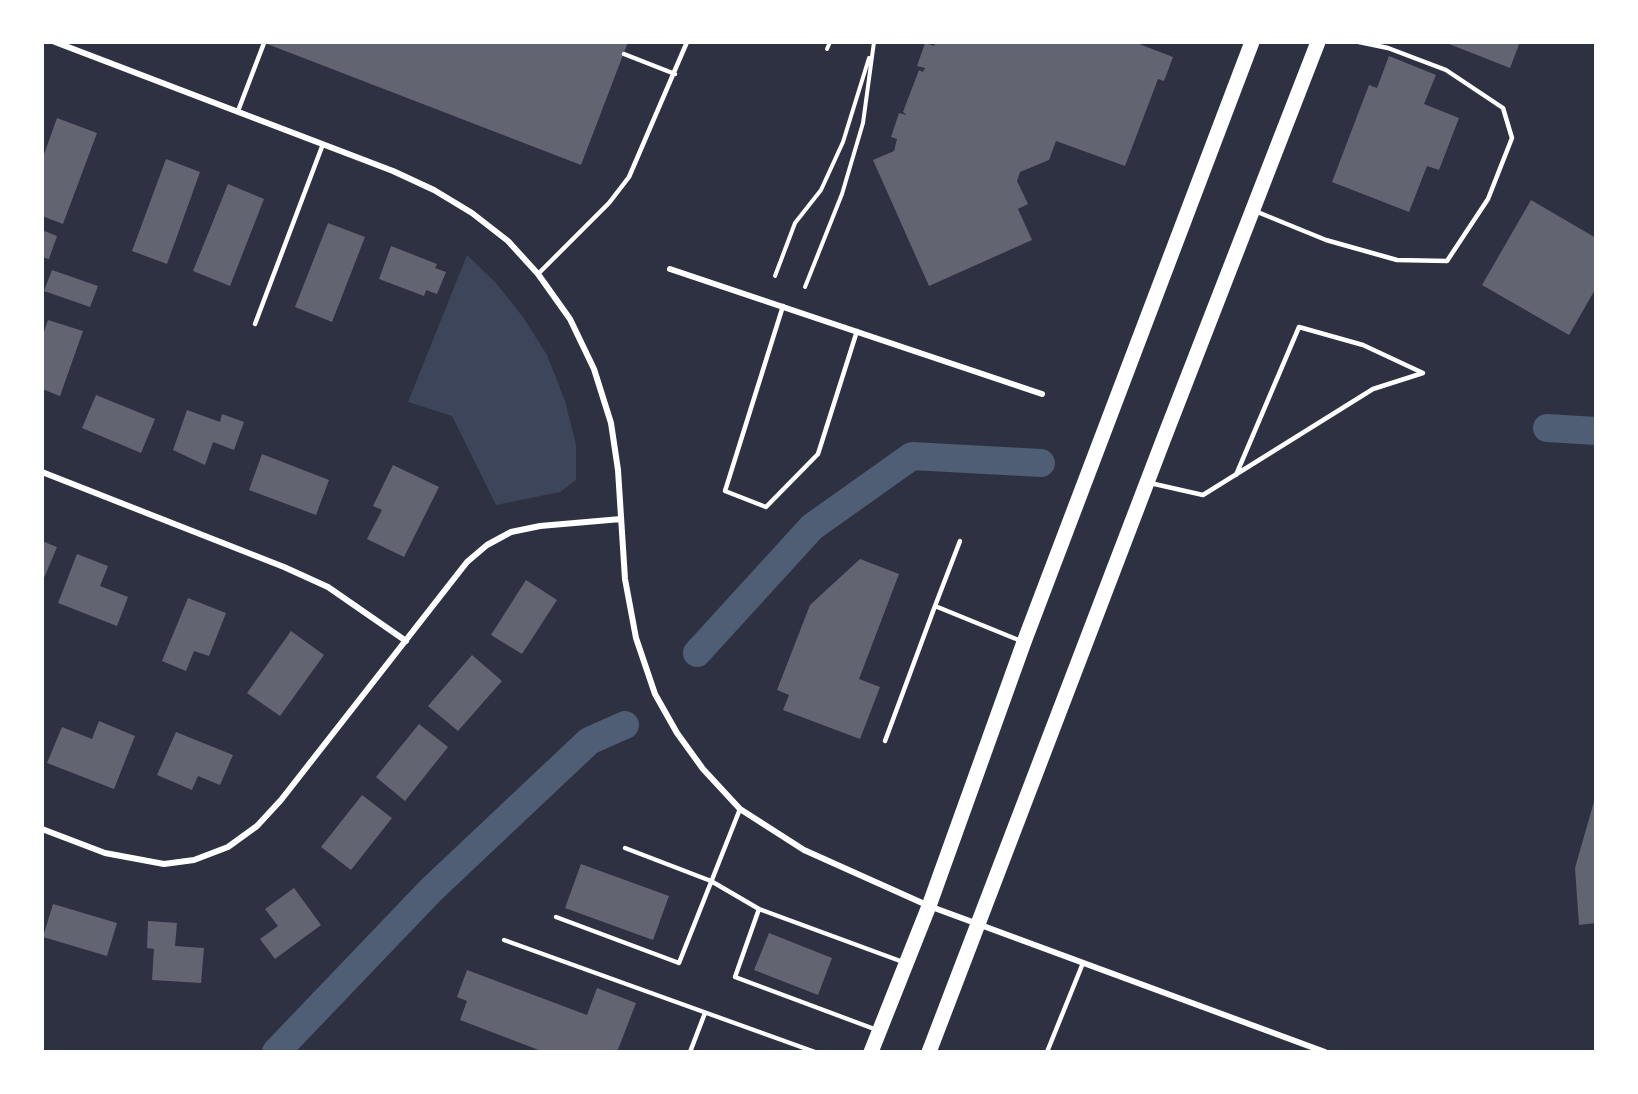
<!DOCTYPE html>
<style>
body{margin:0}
#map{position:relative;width:1638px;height:1094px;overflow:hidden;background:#2d3142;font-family:Merriweather,serif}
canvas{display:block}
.frame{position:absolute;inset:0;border:44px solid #fff;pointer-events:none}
</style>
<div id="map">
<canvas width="1638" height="1094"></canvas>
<div class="frame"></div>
</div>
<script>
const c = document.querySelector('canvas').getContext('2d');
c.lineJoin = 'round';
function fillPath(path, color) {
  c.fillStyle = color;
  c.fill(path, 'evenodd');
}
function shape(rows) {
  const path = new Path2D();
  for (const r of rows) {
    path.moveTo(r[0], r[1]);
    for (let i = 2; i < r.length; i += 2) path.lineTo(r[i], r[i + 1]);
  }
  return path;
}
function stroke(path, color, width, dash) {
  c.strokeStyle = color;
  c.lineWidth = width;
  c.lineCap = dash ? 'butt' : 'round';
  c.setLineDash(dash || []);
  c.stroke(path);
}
const green = shape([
 [467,255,496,283,523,317,547,355,565,401,576,445,576,480,560,492,496,505,452,416,408,402]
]);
const canal = shape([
 [1547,428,1596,431],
 [697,653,812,527,912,456,1041,463],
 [276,1052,431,890,589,741,625,725]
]);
const building = shape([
 [262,42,628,42,581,165],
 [935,42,1134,42,1173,57,1164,81,1158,79,1125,166,1056,141,1049,160,1020,172,1017,181,1028,204,1018,209,1032,240,929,286,873,160,894,151,897,139,891,137,899,113,907,115,903,112,919,70,923,72,925,68,917,66,925,43,934,46],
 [1444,42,1520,42,1510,68],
 [1389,56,1436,75,1424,104,1459,118,1439,170,1427,166,1409,212,1332,182,1369,85,1377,88],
 [57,118,97,133,63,224,42,216,42,160],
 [166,159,200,172,167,264,132,251],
 [228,184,264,199,230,286,193,271],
 [1531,200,1596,238,1596,288,1569,335,1482,285],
 [328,223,365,237,332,322,295,307],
 [42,230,57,236,49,259,42,257],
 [391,246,437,264,435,268,446,272,437,294,426,290,424,296,379,279],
 [52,270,98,286,90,307,44,291],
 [48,320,83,331,60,396,42,389,42,337],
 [96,395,155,419,141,453,82,428],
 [187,410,220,422,222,414,244,422,234,450,213,442,205,465,173,450],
 [262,454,329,480,316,515,249,490],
 [393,465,439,487,404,557,367,539,382,510,373,506],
 [42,541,57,547,42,583],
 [77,554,108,566,100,586,128,597,117,626,58,603],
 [860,559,899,574,859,679,880,687,860,739,783,710,789,695,777,690,810,605],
 [526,580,557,600,522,654,491,635],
 [188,598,226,613,209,656,194,651,186,671,162,661],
 [291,631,324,655,280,716,247,693],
 [472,655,502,681,458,731,428,706],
 [99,721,135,736,114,789,47,763,62,727,92,739],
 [419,724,448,747,405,801,376,777],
 [176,732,233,755,220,785,198,776,192,790,157,775],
 [362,795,392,818,351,870,321,847],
 [1595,798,1596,923,1579,925,1575,868],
 [581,864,669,896,653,940,565,908],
 [294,888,321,925,275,959,260,939,278,926,265,909],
 [53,904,117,923,107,956,43,937],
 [148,921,177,923,175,946,204,948,201,983,152,980,154,949,147,948],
 [769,933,832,958,818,995,754,970],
 [467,970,587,1015,597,988,636,1003,617,1052,544,1052,460,1020,467,1001,457,997]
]);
const path = shape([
 [827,49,830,42],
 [775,276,795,223,821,190,843,142,869,58],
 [805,287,842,194,863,123,874,42]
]);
const service = shape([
 [624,54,675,74],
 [238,111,264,43],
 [1255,211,1326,240,1397,260,1447,261,1488,199,1512,138,1503,108,1446,70,1388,48,1359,42],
 [538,274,609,203,629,177,687,42],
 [783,306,725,491,766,507,818,454,857,331],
 [255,324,323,144],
 [1150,483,1203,495,1373,389,1423,373,1363,345,1299,327,1236,475],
 [935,606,960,541],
 [885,741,935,606,1021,641],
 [625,848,711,881,759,909],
 [556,917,679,963,740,809],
 [504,940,815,1052],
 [877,1030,735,977,759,909,903,962],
 [690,1052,705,1013],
 [1047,1052,1083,963]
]);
const minor = shape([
 [55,42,393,171,434,190,472,213,508,241,538,274,570,319,594,369,611,423,618,470,625,579,636,638,655,694,677,733,703,769,740,809,804,850,929,906,1325,1052],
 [670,269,1042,394],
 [42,472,284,567,328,587,406,641],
 [42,829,105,853,164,864,194,860,228,847,257,826,281,800,467,562,487,545,511,532,540,526,621,519]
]);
const primary = shape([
 [871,1052,929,906,1024,642,1252,42],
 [929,1052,1164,438,1318,42]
]);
fillPath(green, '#3c4559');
stroke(canal, '#4f5d75', 28);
fillPath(building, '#626471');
stroke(path, '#fff', 4);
stroke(service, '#fff', 4.5);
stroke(minor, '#fff', 6);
stroke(primary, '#fff', 15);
</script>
